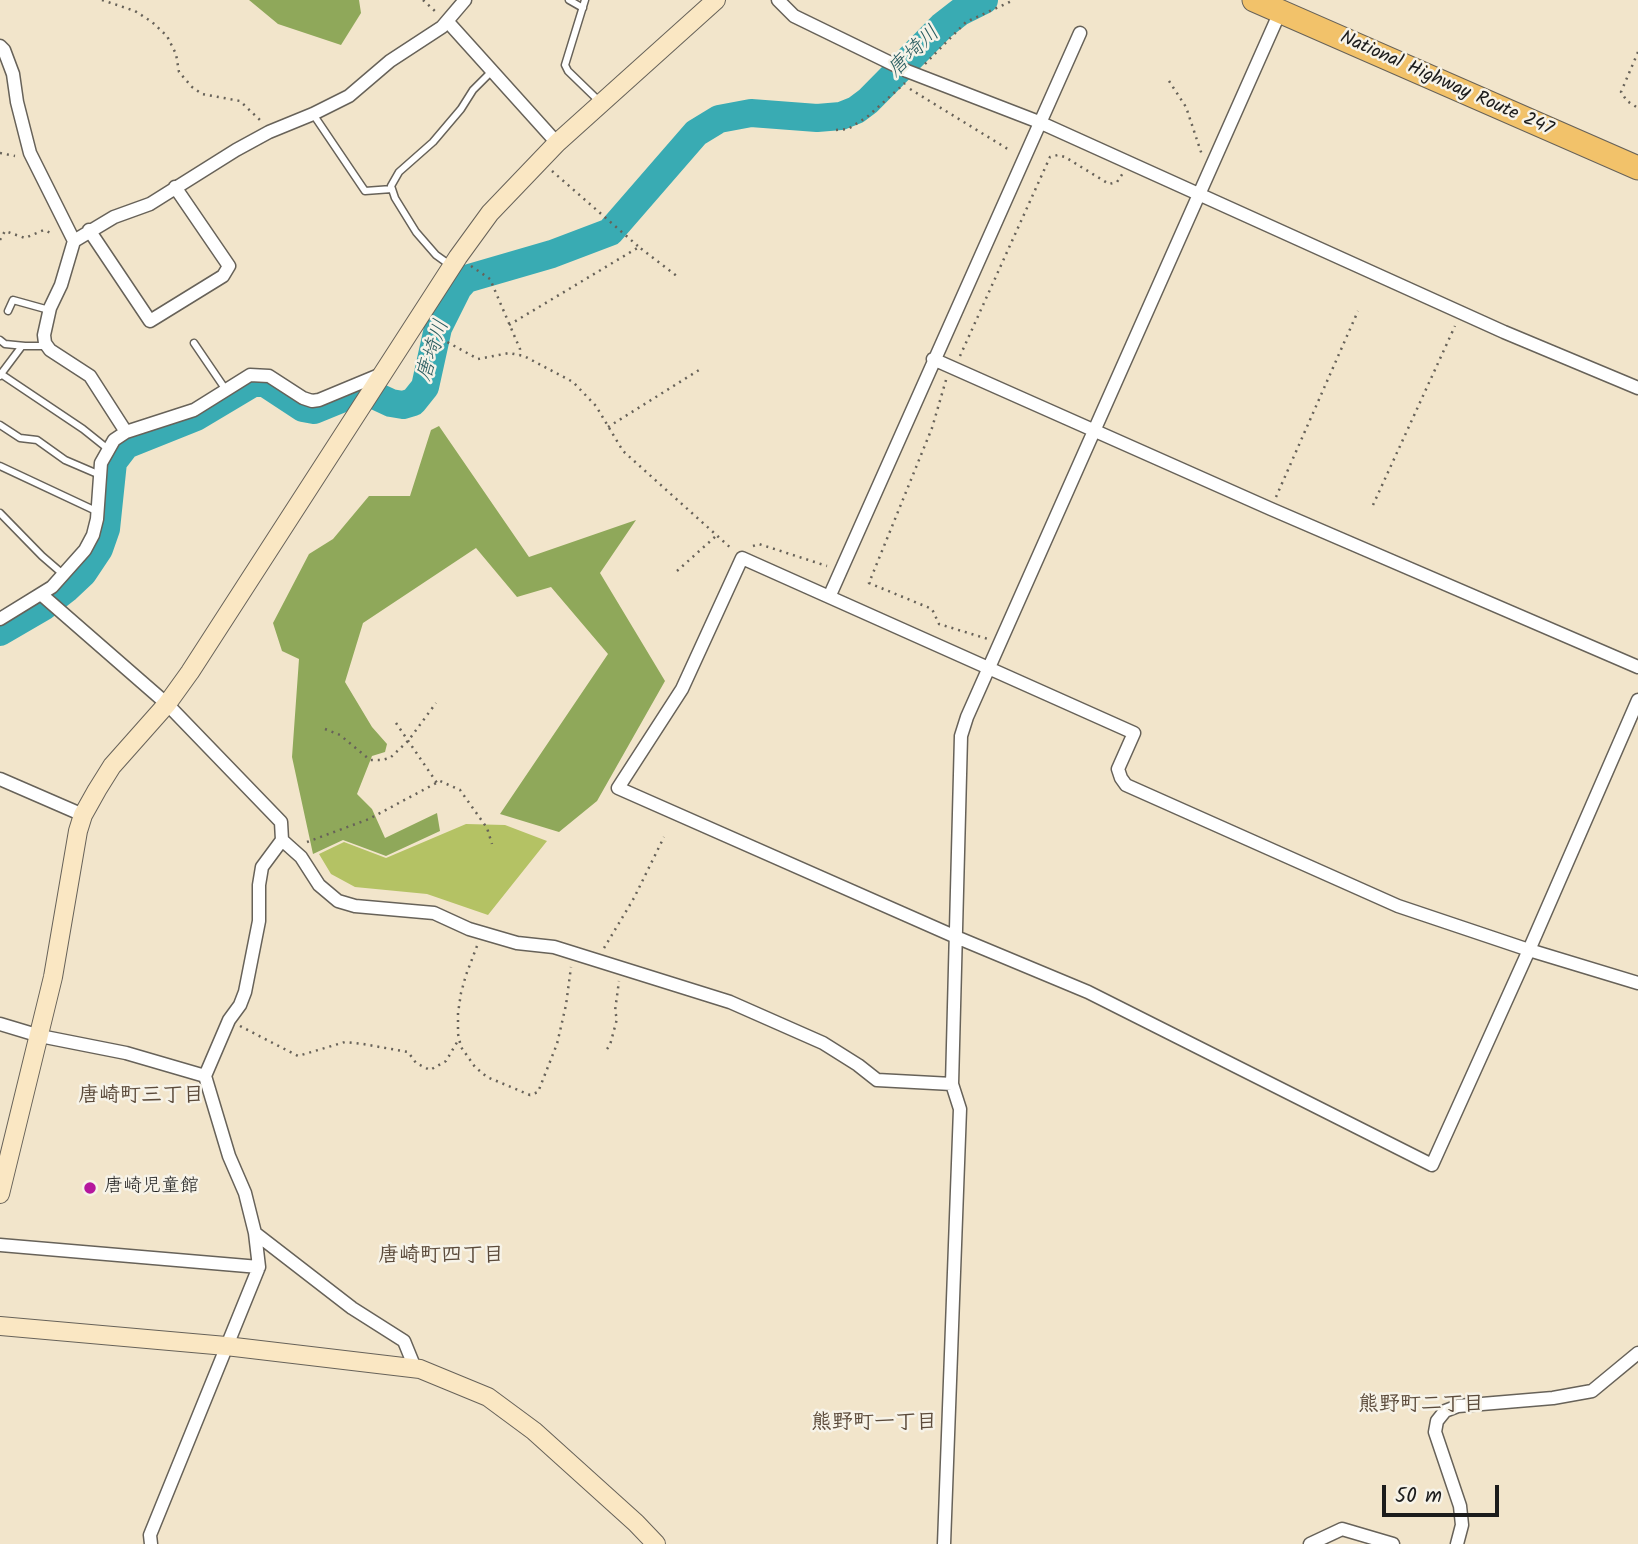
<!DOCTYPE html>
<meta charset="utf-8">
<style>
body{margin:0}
#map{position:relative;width:1638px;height:1544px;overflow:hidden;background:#f2e5cb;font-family:Kalam,sans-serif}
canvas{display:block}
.scale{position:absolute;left:1382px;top:1485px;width:117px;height:32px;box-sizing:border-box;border:4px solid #1c1c1c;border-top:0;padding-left:9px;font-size:21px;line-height:24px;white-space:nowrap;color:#1c1c1c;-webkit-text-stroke:5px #f7f3e8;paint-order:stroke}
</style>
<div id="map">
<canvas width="1638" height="1544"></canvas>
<div class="scale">50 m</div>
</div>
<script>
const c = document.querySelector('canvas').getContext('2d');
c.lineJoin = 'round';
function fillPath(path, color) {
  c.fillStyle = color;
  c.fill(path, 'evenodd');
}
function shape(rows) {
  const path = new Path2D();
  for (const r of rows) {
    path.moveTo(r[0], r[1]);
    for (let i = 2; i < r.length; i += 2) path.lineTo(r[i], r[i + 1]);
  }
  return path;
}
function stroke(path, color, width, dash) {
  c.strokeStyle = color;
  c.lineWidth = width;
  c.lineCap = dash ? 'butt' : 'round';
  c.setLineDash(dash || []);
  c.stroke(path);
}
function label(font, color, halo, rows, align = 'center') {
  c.font = font + ' Kalam,"Klee One",sans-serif';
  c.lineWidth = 5;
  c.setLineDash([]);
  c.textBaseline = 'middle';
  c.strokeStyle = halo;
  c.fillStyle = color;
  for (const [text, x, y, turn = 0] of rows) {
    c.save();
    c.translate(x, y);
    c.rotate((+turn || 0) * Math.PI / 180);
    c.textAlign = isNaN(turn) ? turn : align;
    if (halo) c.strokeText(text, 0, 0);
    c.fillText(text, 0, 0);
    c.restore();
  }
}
const green = shape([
 [466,824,505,825,547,841,488,915,427,894,355,887,331,874,319,854,344,842,386,858]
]);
const forest = shape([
 [249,0,359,0,361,13,341,45,278,24],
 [439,426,529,557,636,520,600,573,665,681,597,801,559,832,500,814,608,654,551,587,517,597,476,548,363,623,345,682,372,727,387,744,385,752,372,756,357,794,372,809,385,838,437,813,440,831,386,856,343,840,313,854,292,757,299,659,282,651,273,623,309,554,333,539,369,496,410,496,431,430]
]);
const river = shape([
 [0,632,43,607,66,589,83,573,99,549,106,529,113,462,126,445,196,417,253,383,265,383,303,408,314,410,363,390,391,403,403,405,413,402,425,387,438,328,458,288,466,279,552,254,610,232,696,133,719,119,751,113,817,118,841,116,856,110,868,101,942,26,960,12,984,0]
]);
const path = shape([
 [102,0,135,11,152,22,167,36,176,54,179,72,192,87,202,94,240,101,261,121],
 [423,0,437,13],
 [1638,52,1621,92,1627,101,1638,108],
 [925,64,966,22,1014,0],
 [1169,81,1186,107,1202,155],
 [910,89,1011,151],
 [836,130,848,129,867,117,905,83],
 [0,153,15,156],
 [552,171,639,247],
 [0,240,5,231,25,238,44,230,53,234],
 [471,266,490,279,520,349,520,355],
 [509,325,639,247,678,277],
 [429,332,478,359,509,353,524,356,573,382,596,406,623,451,733,550],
 [960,356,1050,157,1058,155,1065,157,1109,184,1117,182,1123,173],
 [946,380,932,428,869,583,932,609,939,624,988,639],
 [608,427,699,370],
 [1276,497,1358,311],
 [1373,505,1455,326],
 [753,546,759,544,827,566],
 [677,571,716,536],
 [396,723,437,783],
 [325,729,340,735,370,760,382,760,390,758,408,741,436,703],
 [307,842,369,819,440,781,460,790,487,828,492,844],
 [477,946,466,975,461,993,458,1013,458,1034,461,1047,475,1067,487,1077,530,1095,538,1092,557,1044,566,1005,571,967],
 [604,948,634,898,664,837],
 [240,1026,298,1056,345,1042,363,1044,408,1052,416,1063,430,1070,446,1061,459,1039],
 [607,1049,610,1045,617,1019,615,1011,619,981]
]);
const lane = shape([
 [569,0,583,8],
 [585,0,565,65,568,71,600,102],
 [313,114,365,191,392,189],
 [450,265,436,255,416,232,395,198,391,186,399,172,433,142,461,109,473,90,492,71],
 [8,311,13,300,49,310],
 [0,340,5,344,25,346,41,346,45,343],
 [194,343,226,390],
 [1,374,22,346],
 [0,376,1,374,83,429,108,449],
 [0,425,20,438,37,440,65,460,100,475],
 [0,466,96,511],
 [0,513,42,556,64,575]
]);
const street = shape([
 [778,0,794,16,907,71,1039,122,1504,332,1638,388],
 [448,22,557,143],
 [0,46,4,50,13,74,17,102,30,153,74,241],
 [89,230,150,321,223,276,229,266,175,187],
 [933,359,1271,509,1638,667],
 [126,432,90,376,50,350,45,343,44,335,50,308,61,285,74,241,114,217,150,204,236,150,269,132,313,114,349,96,390,61,442,27,465,0],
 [42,595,167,704,281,822,282,840,262,867,259,885,259,921,245,992,240,1005,229,1020,205,1076,229,1156,245,1193,255,1233,259,1267,150,1535,151,1544],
 [830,595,1080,33],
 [0,619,52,587,85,550,93,535,97,519,101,463,114,440,126,432,194,410,250,375,269,376,303,398,312,401,319,400,384,373],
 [1638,700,1529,950,1432,1165,1088,992,956,937,618,788,682,689,742,558,1134,733,1118,769,1121,778,1126,785,1398,906,1529,950,1638,983],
 [0,779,83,815],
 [282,840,301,857,319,885,338,901,355,906,434,913,469,929,517,943,554,947,730,1002,823,1043,858,1065,877,1080,952,1084],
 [0,1024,40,1036,126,1053,205,1076],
 [255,1233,352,1308,404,1341,415,1368],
 [0,1245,259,1267],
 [944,1544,960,1109,952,1084,961,736,967,717,1280,12],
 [1310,1544,1342,1529,1393,1544],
 [1457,1544,1462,1525,1460,1506,1435,1432,1437,1421,1445,1411,1458,1406,1553,1398,1592,1391,1638,1353]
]);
const secondary = shape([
 [0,1194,53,977,78,831,83,815,97,790,112,766,167,704,190,672,458,257,490,213,557,143,716,0],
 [0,1326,226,1346,420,1369,488,1397,534,1431,636,1523,656,1544]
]);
const highway = shape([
 [1254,0,1638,168]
]);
const markers = [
 [90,1188,7,"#b5179e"]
];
const streetNames = [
 ["National Highway Route 247",1446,85,24]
];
const poiNames = [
 ["唐崎児童館",104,1188]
];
const waterNames = [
 ["唐埼川",915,53,-44],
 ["唐埼川",435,351,-72]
];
const neighbourhoodNames = [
 ["唐崎町三丁目",141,1097],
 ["唐崎町四丁目",441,1257],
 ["熊野町二丁目",1421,1406],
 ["熊野町一丁目",874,1424]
];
fillPath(green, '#b4c264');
fillPath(forest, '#8fa85a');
stroke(river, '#39abb3', 28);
stroke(lane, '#676259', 9);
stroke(street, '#676259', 15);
stroke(secondary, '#676259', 20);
stroke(highway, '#676259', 25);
stroke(path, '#676259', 2.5, [2, 5]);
stroke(lane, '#fff', 6);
stroke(street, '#fff', 12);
stroke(secondary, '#fae7c3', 18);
stroke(highway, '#f2c26a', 23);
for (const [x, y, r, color] of markers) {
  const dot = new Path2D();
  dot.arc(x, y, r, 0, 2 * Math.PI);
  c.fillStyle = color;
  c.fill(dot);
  stroke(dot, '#f7f3e8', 2.5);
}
label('19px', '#1c1c1c', '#f7f3e8', streetNames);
label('19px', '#1c1c1c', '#f7f3e8', poiNames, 'left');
label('italic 21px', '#295c60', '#f7f3e8', waterNames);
label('bold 21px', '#5b4a3a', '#f7f3e8', neighbourhoodNames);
</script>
